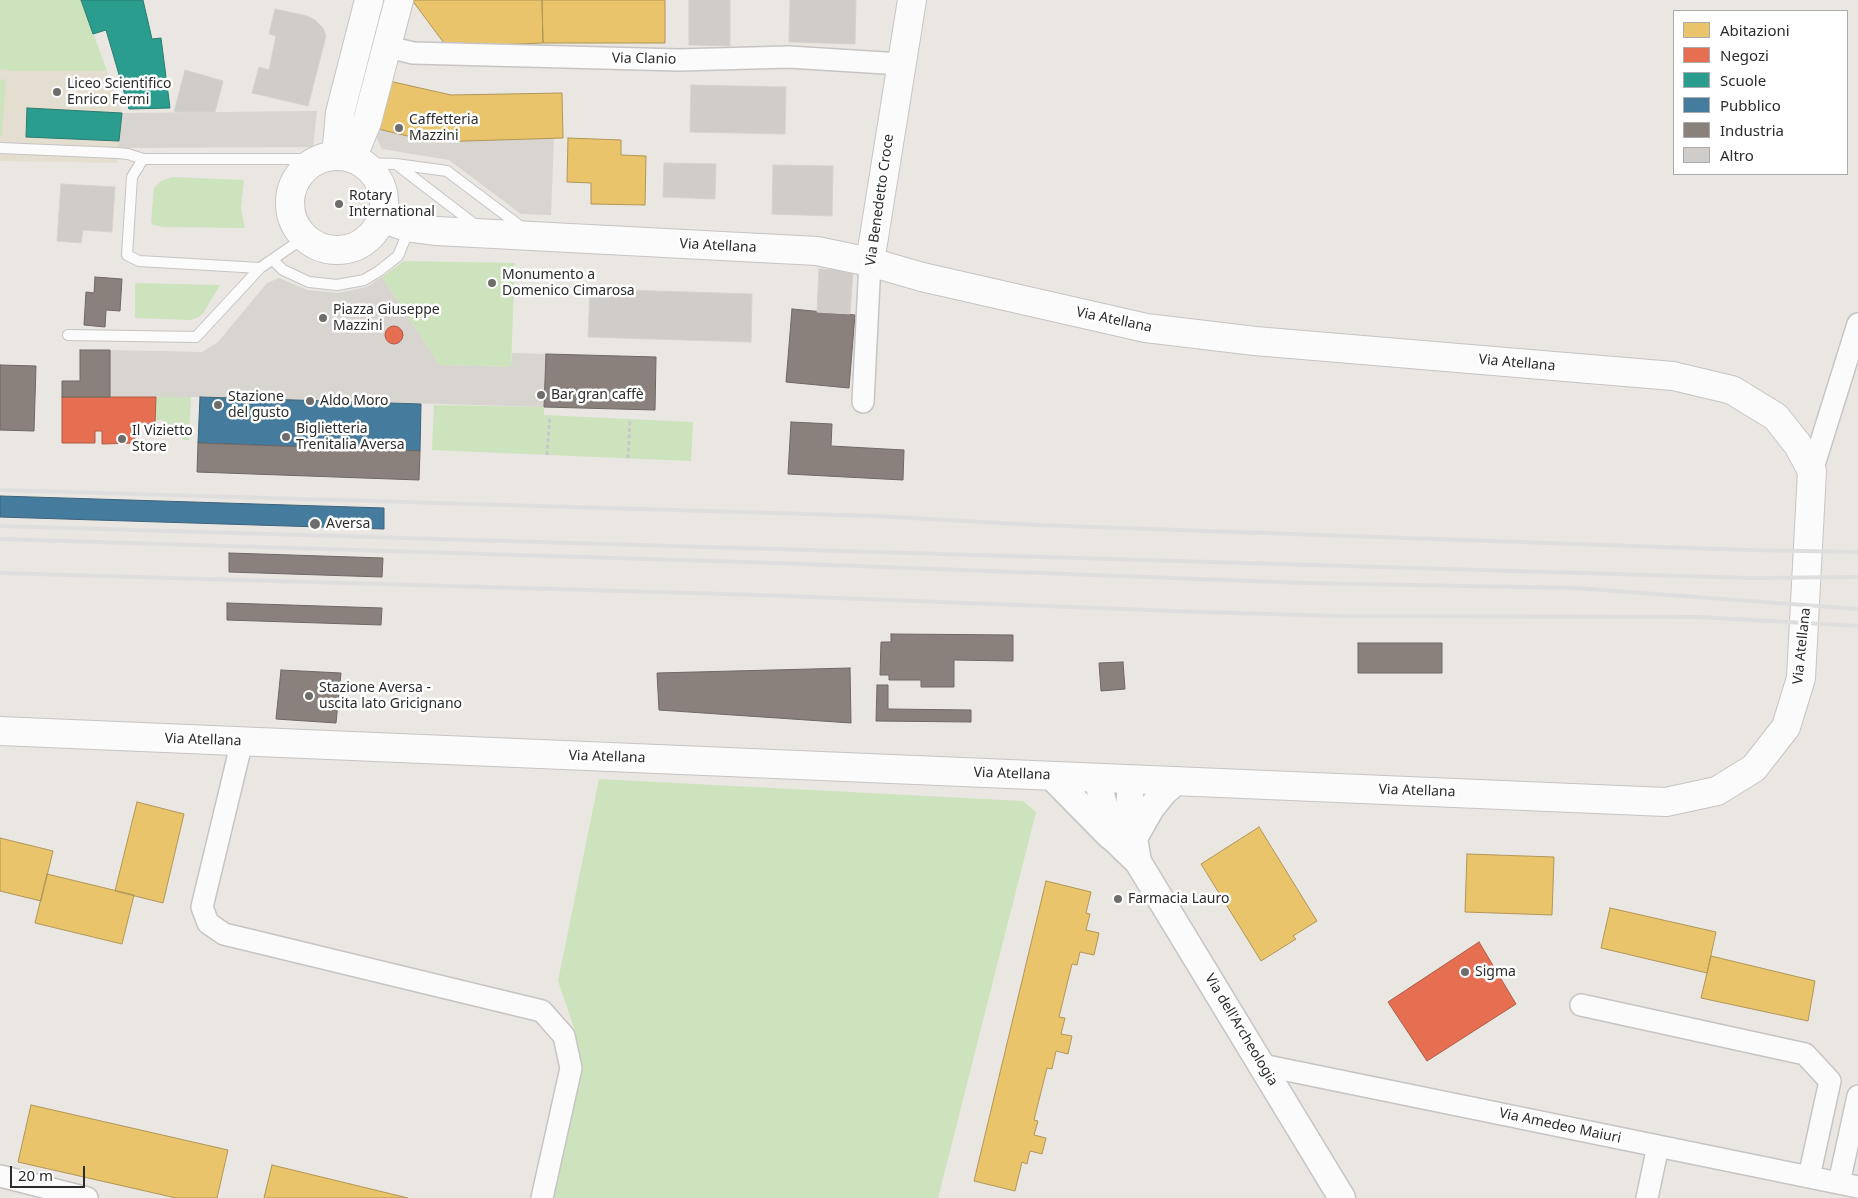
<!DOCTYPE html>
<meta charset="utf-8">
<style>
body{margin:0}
#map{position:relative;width:1858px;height:1198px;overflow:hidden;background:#eae6e2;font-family:"Noto Sans",sans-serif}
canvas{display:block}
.legend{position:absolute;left:1673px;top:10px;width:175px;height:165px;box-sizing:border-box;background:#fff;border:1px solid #ababab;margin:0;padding:6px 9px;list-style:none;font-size:15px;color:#2c2c2c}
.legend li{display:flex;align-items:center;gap:10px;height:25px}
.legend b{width:25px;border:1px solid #ababab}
.scale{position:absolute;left:10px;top:1166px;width:75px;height:22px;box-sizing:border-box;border:2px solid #2c2c2c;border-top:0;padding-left:6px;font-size:15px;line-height:18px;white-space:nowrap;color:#2c2c2c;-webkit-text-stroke:4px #fff;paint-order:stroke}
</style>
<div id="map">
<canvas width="1858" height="1198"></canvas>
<ul class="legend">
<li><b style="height:14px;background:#e9c46a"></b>Abitazioni</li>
<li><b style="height:14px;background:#e76f51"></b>Negozi</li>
<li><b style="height:14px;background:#2a9d8f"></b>Scuole</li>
<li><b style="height:14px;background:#457b9d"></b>Pubblico</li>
<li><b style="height:14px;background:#8a817c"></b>Industria</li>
<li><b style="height:14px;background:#cfccc9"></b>Altro</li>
</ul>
<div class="scale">20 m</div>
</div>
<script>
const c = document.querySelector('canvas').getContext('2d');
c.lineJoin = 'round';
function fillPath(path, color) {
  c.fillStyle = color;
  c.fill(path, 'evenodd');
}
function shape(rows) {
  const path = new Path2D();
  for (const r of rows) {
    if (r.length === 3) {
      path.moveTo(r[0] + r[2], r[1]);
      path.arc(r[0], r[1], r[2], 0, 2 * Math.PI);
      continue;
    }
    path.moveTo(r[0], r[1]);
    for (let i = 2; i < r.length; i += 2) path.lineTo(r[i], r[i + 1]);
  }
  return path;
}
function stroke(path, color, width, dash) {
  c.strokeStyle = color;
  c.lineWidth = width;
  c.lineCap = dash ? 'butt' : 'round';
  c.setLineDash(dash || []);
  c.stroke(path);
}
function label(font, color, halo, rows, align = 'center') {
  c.font = font + ' "Noto Sans",sans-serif';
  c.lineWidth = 5;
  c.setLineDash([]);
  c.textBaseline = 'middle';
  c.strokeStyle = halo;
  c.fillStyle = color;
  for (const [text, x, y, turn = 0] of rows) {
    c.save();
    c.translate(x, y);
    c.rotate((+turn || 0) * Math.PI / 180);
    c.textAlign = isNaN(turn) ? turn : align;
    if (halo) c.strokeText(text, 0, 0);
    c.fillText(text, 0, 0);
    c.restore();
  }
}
const education = shape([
 [0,0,81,0,122,113,117,163,0,161]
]);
const green = shape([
 [0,0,81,0,107,71,11,71,0,69],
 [0,79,6,80,2,136,0,136],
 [173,177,244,180,241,208,245,228,164,227,153,225,151,222,154,188,161,181],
 [404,261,515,263,511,367,439,365,382,277],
 [135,283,220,285,204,312,199,317,191,320,135,318],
 [156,397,191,397,189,440,184,440,162,420,156,420],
 [434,405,544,407,544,415,693,422,691,461,432,450],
 [599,779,1023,801,1036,812,938,1198,551,1198,578,1077,574,1028,558,981]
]);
const plaza = shape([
 [317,111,313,147,118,148,122,113],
 [378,129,433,142,554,138,551,215,521,214,449,160,382,149,377,138],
 [382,277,439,365,511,367,512,353,546,354,544,407,200,397,110,397,110,350,202,352,218,342,267,283,279,278,307,290,338,293,367,287]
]);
const homes = shape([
 [412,0,542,0,543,43,447,47,412,0],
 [542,0,665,0,665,43,543,43,542,0],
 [389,81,451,95,562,93,563,138,433,142,378,129,389,81],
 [568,138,621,140,621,155,646,156,645,205,591,204,591,183,567,182,568,138],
 [137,802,184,814,163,903,115,891,137,802],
 [1259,827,1317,921,1293,936,1296,939,1261,961,1201,864,1259,827],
 [0,838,53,851,41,901,0,891,0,838],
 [1467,854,1554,857,1552,915,1465,912,1467,854],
 [47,874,134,895,122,944,35,923,47,874],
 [1046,881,1091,892,1086,913,1090,914,1086,930,1099,933,1094,955,1080,952,1077,965,1072,964,1059,1017,1065,1018,1061,1034,1072,1036,1068,1054,1056,1051,1052,1069,1047,1068,1034,1120,1038,1121,1034,1135,1046,1138,1042,1154,1030,1151,1027,1164,1022,1162,1015,1191,974,1181,1046,881],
 [1610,908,1716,932,1707,973,1601,948,1610,908],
 [1711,956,1815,981,1808,1021,1701,998,1711,956],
 [31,1105,228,1150,217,1198,176,1198,18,1162,31,1105],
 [272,1165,408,1198,264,1198,272,1165]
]);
const shops = shape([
 [394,335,9],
 [62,397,156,397,155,424,135,424,135,443,102,444,102,431,95,431,95,443,62,443,62,397],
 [1479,942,1516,1004,1427,1061,1388,1002,1479,942]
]);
const schools = shape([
 [81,0,143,0,152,39,161,38,170,108,129,109,106,30,93,34,81,0],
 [27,108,122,113,119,141,26,137,27,108]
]);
const public = shape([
 [200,397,421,404,420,451,198,443,200,397],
 [0,496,384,508,384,529,0,517,0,496]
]);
const industry = shape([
 [95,277,122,279,120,311,106,310,105,327,84,325,86,292,94,293,95,277],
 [792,309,855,315,849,388,786,382,792,309],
 [80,350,110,350,110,397,62,397,62,381,80,381,80,350],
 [546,354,656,357,655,410,544,407,546,354],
 [0,365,36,366,34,431,0,430,0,365],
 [791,422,832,424,831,446,904,450,903,480,788,474,791,422],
 [198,443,420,451,419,480,197,472,198,443],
 [229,553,383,558,382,577,229,572,229,553],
 [227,603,382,608,381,625,227,620,227,603],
 [891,634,1013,635,1013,661,954,660,954,687,921,687,921,680,889,680,889,675,880,675,881,642,891,642,891,634],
 [1358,643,1442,643,1442,673,1358,673,1358,643],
 [1123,662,1125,689,1101,691,1099,663,1123,662],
 [850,668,851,723,659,710,657,673,850,668],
 [281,670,341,673,336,723,276,719,281,670],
 [877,685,888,685,888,709,971,710,971,722,876,721,877,685]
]);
const building = shape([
 [689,0,730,0,730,46,689,45,689,0],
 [790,0,856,0,855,44,789,42,790,0],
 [275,9,307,16,315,20,323,28,326,36,308,106,252,93,259,67,269,70,276,36,269,34,275,9],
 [185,70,223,81,215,112,174,112,185,70],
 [691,85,786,87,785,134,690,132,691,85],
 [664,163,716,164,715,199,663,197,664,163],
 [773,165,833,166,832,216,772,214,773,165],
 [61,184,115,187,112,232,83,230,81,243,57,241,61,184],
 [819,269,853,271,850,314,817,312,819,269],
 [590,289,752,294,751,342,588,337,590,289]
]);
const path = shape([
 [547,455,550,416],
 [628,458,630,419]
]);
const service = shape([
 [0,148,118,153,128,154,143,159],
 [363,163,396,164,478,227],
 [396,164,447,171,524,229],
 [273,260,283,270,309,282,337,285,364,280,379,271,398,256,405,239,406,229],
 [260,268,139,261,127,255,132,177,143,159,320,159],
 [68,335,196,337,260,268,305,237]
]);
const minor = shape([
 [388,47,413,53,679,60,789,57,901,64],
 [863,402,870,262],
 [1812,471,1858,324],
 [242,741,202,907,208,923,224,934,542,1011,564,1036,571,1068,542,1198],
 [1581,1005,1805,1054,1830,1081,1809,1177],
 [1262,1065,1858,1187],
 [0,1176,87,1198],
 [1839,1183,1858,1096],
 [1647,1198,1658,1146]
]);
const tertiary = shape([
 [1051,776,1110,836],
 [1097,778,1112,837,1138,862,1342,1198],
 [1131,779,1129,812,1134,838],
 [1138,862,1134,838,1151,808,1164,792,1177,781]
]);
const secondary = shape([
 [337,203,47],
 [336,156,340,113,369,0],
 [352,158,367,122,399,0],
 [870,262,912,0],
 [0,731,1666,802,1717,791,1754,768,1786,727,1801,678,1812,471,1798,445,1776,417,1732,390,1673,376,1255,341,1146,328,922,277,870,262,817,251,437,231,406,227,382,218]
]);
const rail = shape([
 [0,490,875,516,1037,525,1747,550,1858,552],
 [0,526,1750,578,1858,577],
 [0,539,777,563,1305,583,1575,588,1858,609],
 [0,573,760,595,1201,612,1340,616,1699,617,1858,626]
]);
const markers = [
 [57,92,5,"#6e6d6c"],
 [399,128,5,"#6e6d6c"],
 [339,204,5,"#6e6d6c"],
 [492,283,5,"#6e6d6c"],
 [323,318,5,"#6e6d6c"],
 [541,395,5,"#6e6d6c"],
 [310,401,5,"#6e6d6c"],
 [218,405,5,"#6e6d6c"],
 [286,437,5,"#6e6d6c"],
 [122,439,5,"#6e6d6c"],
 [315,524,6,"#6e6d6c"],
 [309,696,5,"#6e6d6c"],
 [1118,899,5,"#6e6d6c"],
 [1465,972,5,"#6e6d6c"]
];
const streetNames = [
 ["Via Clanio",644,59,1],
 ["Via Benedetto Croce",880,200,-82],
 ["Via Atellana",718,246,3],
 ["Via Atellana",1114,320,12],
 ["Via Atellana",1517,363,5],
 ["Via Atellana",1802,646,-84],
 ["Via Atellana",203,740,2],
 ["Via Atellana",607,757,2],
 ["Via Atellana",1012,774,2],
 ["Via Atellana",1417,791,2],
 ["Via dell'Archeologia",1241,1030,59],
 ["Via Amedeo Maiuri",1560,1126,12]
];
const poiNames = [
 ["Liceo Scientifico",67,84],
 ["Enrico Fermi",67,100],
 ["Caffetteria",409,120],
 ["Mazzini",409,136],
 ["Rotary",349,196],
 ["International",349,212],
 ["Monumento a",502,275],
 ["Domenico Cimarosa",502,291],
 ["Piazza Giuseppe",333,310],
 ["Mazzini",333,326],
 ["Bar gran caffè",551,395],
 ["Stazione",228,397],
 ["del gusto",228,413],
 ["Aldo Moro",320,401],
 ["Biglietteria",296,429],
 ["Trenitalia Aversa",296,445],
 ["Il Vizietto",132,431],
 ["Store",132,447],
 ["Aversa",326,524],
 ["Stazione Aversa -",319,688],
 ["uscita lato Gricignano",319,704],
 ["Farmacia Lauro",1128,899],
 ["Sigma",1475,972]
];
fillPath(education, '#e4ded1');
fillPath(green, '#cde3bd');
fillPath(plaza, '#d8d4d0');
fillPath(homes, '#e9c46a');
stroke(homes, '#b09657', 1);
fillPath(shops, '#e76f51');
stroke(shops, '#af5b46', 1);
fillPath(schools, '#2a9d8f');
stroke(schools, '#2b7b71', 1);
fillPath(public, '#457b9d');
stroke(public, '#3e637b', 1);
fillPath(industry, '#8a817c');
stroke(industry, '#6e6864', 1);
fillPath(building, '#cfccc9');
stroke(building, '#d5d2ce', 1);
stroke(service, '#c6c4c5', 12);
stroke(minor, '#c6c4c5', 24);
stroke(tertiary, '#c6c4c5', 29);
stroke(secondary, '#c6c4c5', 30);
stroke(path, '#c8c8c7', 3, [4, 2.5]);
stroke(service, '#fcfbfb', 10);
stroke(minor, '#fcfbfb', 21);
stroke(tertiary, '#fcfbfb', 26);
stroke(secondary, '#fcfbfb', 28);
stroke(rail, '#dfdedf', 4);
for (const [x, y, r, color] of markers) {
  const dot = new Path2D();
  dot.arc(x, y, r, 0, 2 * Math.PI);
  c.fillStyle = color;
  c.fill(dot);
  stroke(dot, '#fff', 2);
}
label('14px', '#2c2c2c', '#fff', streetNames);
label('14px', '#2c2c2c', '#fff', poiNames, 'left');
</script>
